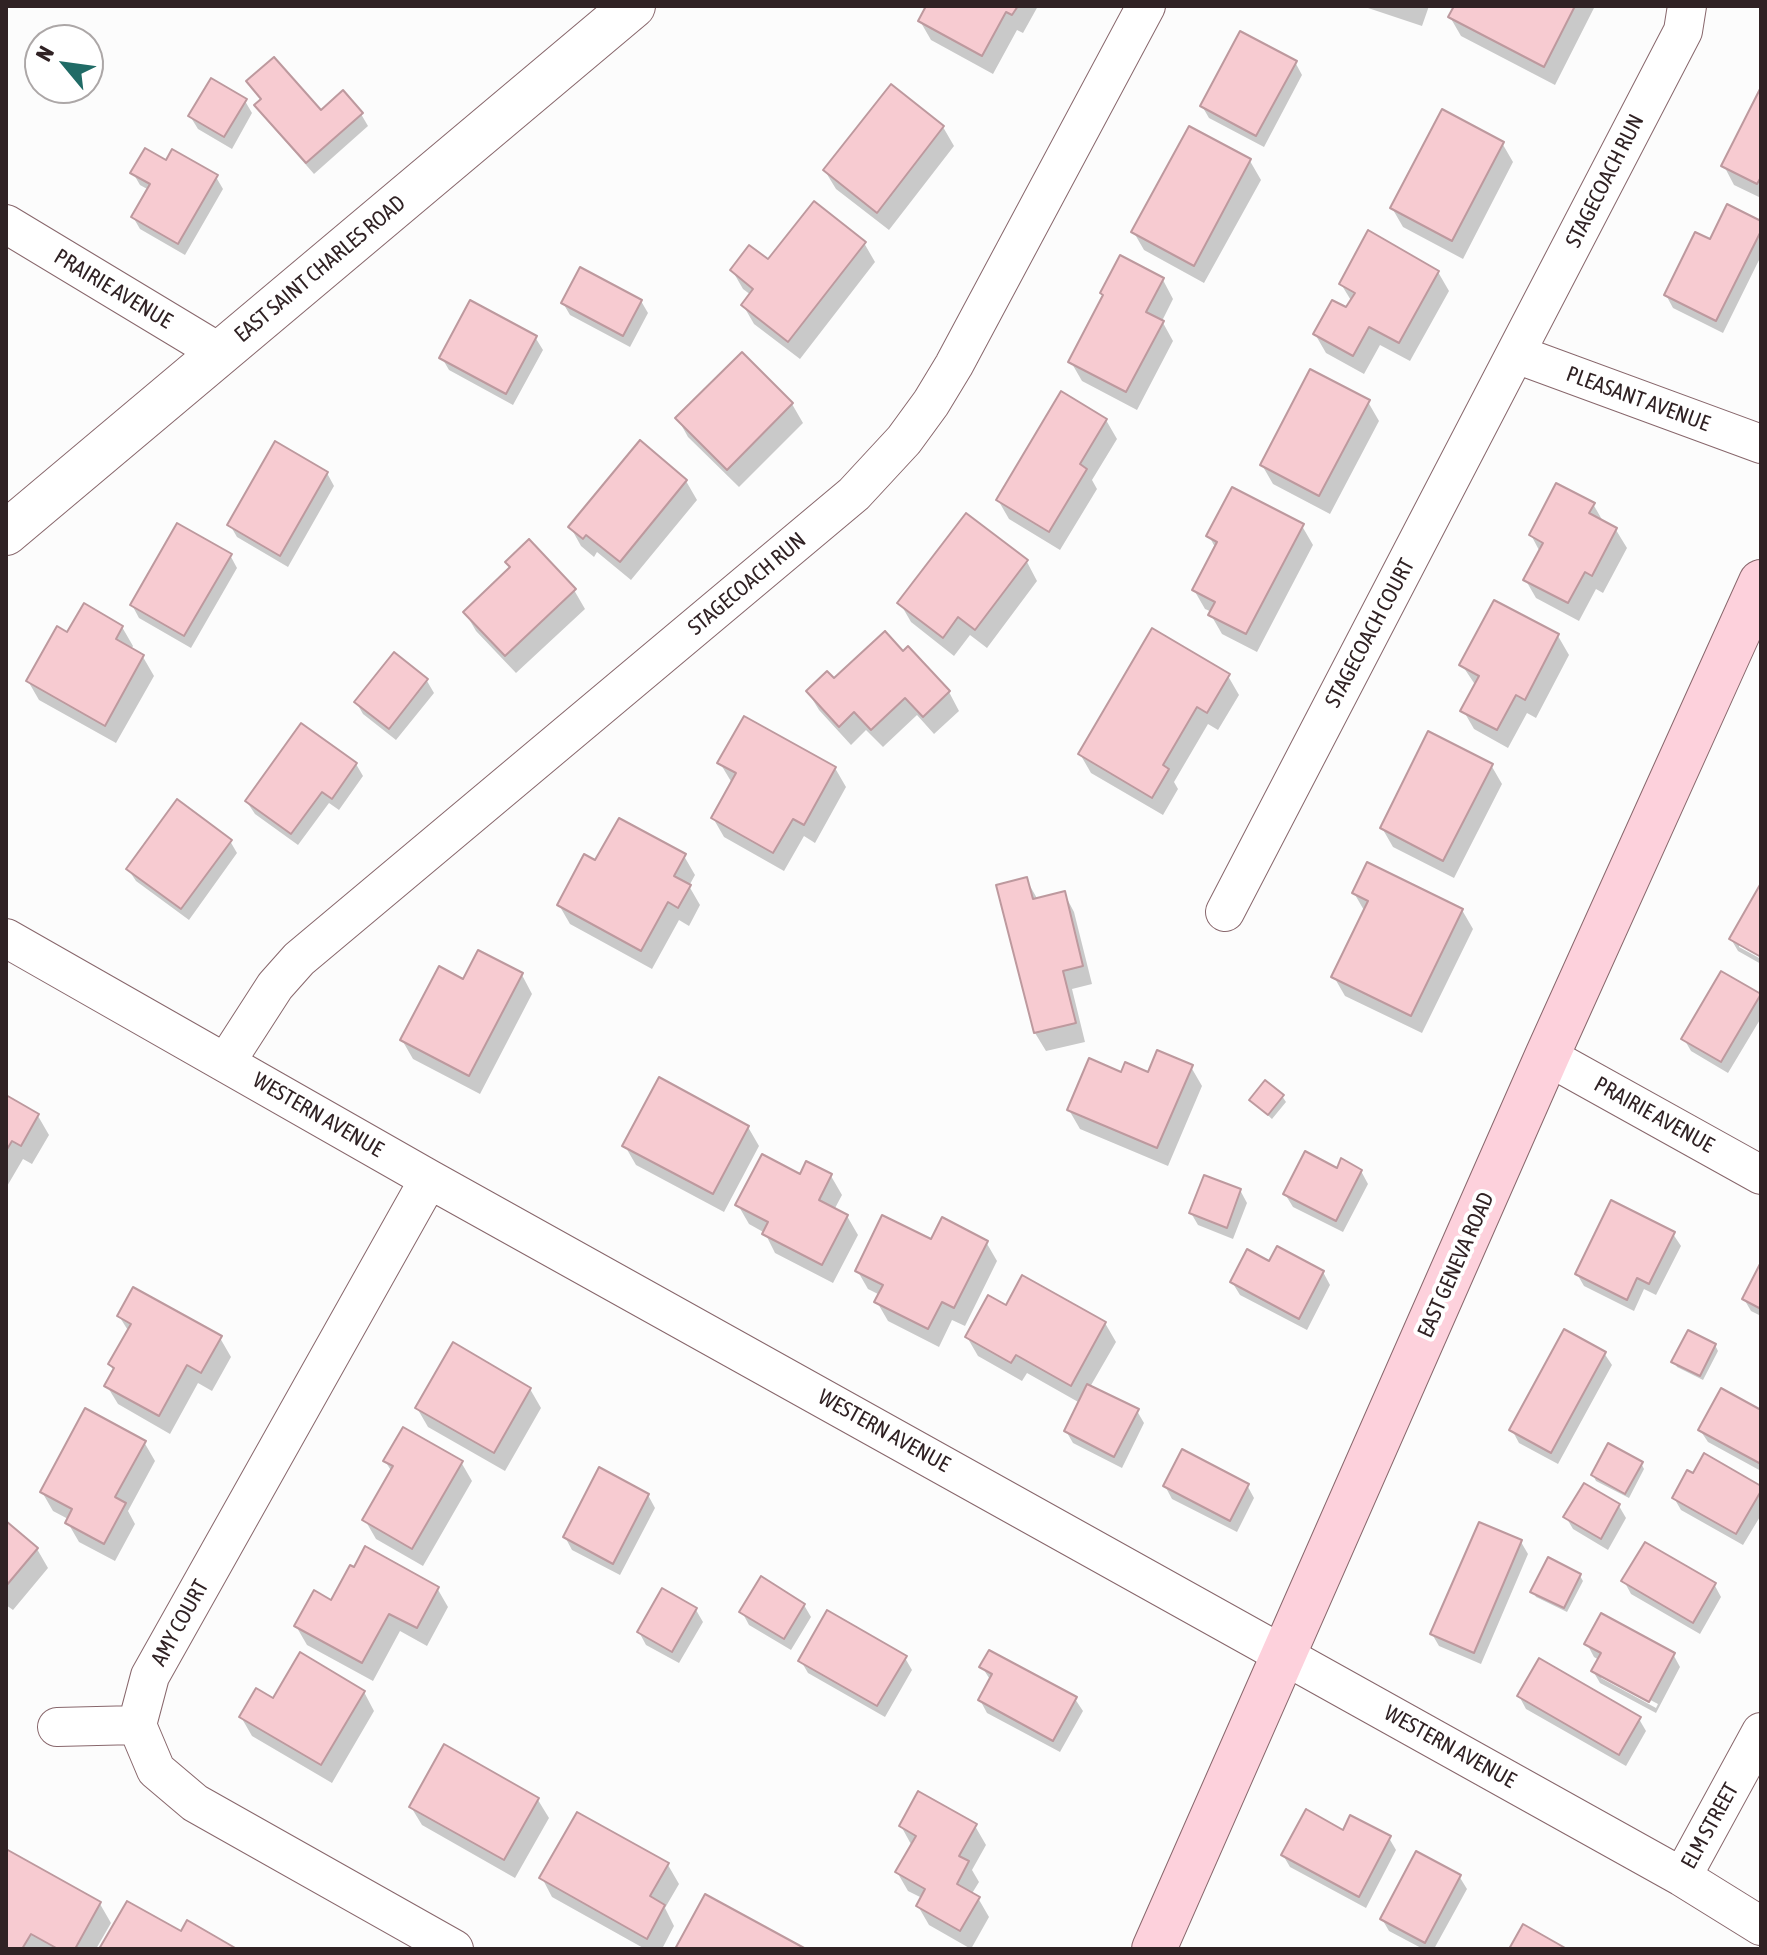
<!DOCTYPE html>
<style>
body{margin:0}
#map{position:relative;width:1767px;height:1955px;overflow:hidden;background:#fcfcfc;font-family:"Asap Condensed",sans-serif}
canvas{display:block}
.frame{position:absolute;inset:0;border:8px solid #302224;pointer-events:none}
.north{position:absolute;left:24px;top:24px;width:80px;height:80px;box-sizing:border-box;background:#fff;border:2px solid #aca7a7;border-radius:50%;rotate:299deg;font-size:22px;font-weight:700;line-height:32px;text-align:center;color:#302224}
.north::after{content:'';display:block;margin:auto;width:28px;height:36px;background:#206b66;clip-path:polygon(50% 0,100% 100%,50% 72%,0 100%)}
</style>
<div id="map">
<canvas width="1767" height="1955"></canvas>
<div class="frame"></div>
<div class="north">N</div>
</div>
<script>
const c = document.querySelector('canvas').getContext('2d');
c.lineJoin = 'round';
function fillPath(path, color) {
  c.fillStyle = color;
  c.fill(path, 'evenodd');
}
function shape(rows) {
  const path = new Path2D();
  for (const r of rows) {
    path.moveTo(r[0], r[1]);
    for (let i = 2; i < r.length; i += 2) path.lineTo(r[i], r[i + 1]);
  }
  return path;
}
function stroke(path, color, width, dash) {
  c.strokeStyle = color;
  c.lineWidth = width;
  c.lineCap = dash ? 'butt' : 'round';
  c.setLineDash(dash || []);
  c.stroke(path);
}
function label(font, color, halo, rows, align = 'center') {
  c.font = font + ' "Asap Condensed",sans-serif';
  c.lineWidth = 8;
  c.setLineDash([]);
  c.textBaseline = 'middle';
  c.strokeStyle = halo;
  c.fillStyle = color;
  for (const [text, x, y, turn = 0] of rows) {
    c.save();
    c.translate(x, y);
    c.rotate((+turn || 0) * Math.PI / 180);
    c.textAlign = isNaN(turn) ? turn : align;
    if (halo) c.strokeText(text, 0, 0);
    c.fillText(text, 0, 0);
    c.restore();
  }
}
const shadow = shape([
 [928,6,1038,6,1023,33,1017,30,993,74,931,40,920,21],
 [1362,6,1429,6,1422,26],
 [1456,6,1595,6,1555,85,1461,36,1450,17],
 [1295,62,1302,75,1264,147,1209,118,1202,106],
 [249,82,320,113,361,114,368,126,314,174,264,117,257,105,262,101],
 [1761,92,1761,198,1734,185,1724,166],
 [245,101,252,113,232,149,198,129,190,116],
 [943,127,954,146,889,230,836,189,825,171],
 [1502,143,1513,162,1463,259,1403,227,1392,208],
 [1250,161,1261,180,1204,283,1144,250,1133,231],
 [166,162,216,177,223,189,185,255,140,229,133,217,149,190,140,185,133,173],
 [1761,223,1761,256,1723,333,1673,308,1666,295,1711,242],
 [864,243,875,262,800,359,754,324,743,305,751,295,743,289,732,270],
 [1438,272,1449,291,1410,361,1380,345,1364,374,1326,353,1315,334,1347,310,1352,302,1341,284],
 [1163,280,1173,299,1162,321,1173,341,1137,410,1082,381,1071,362],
 [641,301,648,313,630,347,570,315,563,303],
 [535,337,543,350,513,405,449,370,442,358],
 [742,354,792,404,803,423,739,487,688,437,678,419],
 [1368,402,1379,421,1330,514,1273,484,1262,465],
 [1106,420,1117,439,1092,480,1097,489,1060,550,1009,519,998,500],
 [327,473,334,486,288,567,237,537,230,525],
 [686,481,697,500,631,580,597,552,594,557,581,546,571,528],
 [1593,504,1604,523,1616,530,1627,548,1603,593,1596,589,1579,621,1536,598,1525,579,1540,552,1531,535],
 [1302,526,1313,545,1257,652,1222,634,1211,615,1212,612,1205,609,1194,590,1216,549,1209,536],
 [230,555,237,568,191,648,139,618,132,605],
 [1027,562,1037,581,987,648,970,635,954,656,911,622,900,603],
 [574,590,585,609,516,673,476,631,465,612],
 [122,627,133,646,131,650,143,657,154,676,116,743,39,700,28,681,68,635],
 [1558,636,1569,655,1536,718,1527,713,1508,748,1474,729,1463,710,1476,686,1462,665],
 [903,654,949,692,959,711,934,734,917,715,883,747,866,730,851,745,819,710,808,692],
 [394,655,427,681,434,693,396,740,363,714,356,702],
 [1228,676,1239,695,1218,730,1208,724,1174,782,1178,789,1163,815,1091,773,1080,754],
 [720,763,835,768,846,787,815,843,804,836,784,871,724,837,713,818,732,783],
 [356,764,363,776,339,810,329,803,298,845,255,814,247,802],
 [1491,765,1502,784,1454,878,1393,847,1382,828],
 [230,841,237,853,189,920,136,881,128,869],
 [684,856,695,875,689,886,700,905,689,926,679,920,652,969,570,924,559,905,596,862],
 [1026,879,1038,900,1064,893,1074,912,1092,984,1072,989,1085,1042,1046,1051,1035,1033],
 [1761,886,1761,955,1739,942,1739,947,1761,959,1761,964,1738,951,1731,939],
 [1354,893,1462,910,1473,929,1422,1033,1345,996,1334,977,1365,912],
 [522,975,532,994,480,1094,413,1059,402,1040,464,981],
 [1760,995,1761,1018,1728,1073,1691,1051,1684,1039],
 [1191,1067,1202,1086,1168,1166,1080,1129,1069,1110,1122,1074,1149,1074],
 [1282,1096,1286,1102,1272,1119,1251,1100],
 [6,1098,38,1116,49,1135,32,1164,23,1159,6,1188],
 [748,1127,759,1146,724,1212,636,1165,625,1146],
 [1338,1170,1361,1171,1368,1184,1343,1232,1293,1207,1285,1194],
 [831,1176,842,1195,834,1210,847,1216,858,1235,833,1283,775,1253,765,1233,749,1224,738,1205,801,1177],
 [1240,1190,1247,1203,1233,1239,1198,1225,1191,1213],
 [1673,1234,1681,1246,1656,1295,1644,1289,1634,1311,1584,1286,1577,1274],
 [932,1242,986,1242,997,1261,965,1326,952,1320,939,1347,888,1321,877,1302,880,1295,868,1289,857,1270],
 [1269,1264,1323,1272,1330,1285,1307,1330,1240,1295,1232,1282],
 [1761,1265,1761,1316,1751,1311,1744,1299],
 [1006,1307,1105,1323,1116,1342,1090,1387,1137,1411,1144,1423,1122,1468,1073,1443,1066,1431,1080,1403,1027,1373,1022,1381,978,1356,967,1337],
 [119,1316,220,1338,231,1357,212,1391,198,1383,170,1434,118,1404,107,1386,114,1372,110,1364,129,1332],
 [1715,1345,1718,1351,1703,1380,1677,1367,1674,1362],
 [1604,1353,1612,1365,1558,1464,1519,1443,1512,1430],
 [530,1389,541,1408,505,1471,428,1427,417,1408],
 [1761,1412,1761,1471,1708,1442,1700,1430],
 [144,1442,155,1461,128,1511,135,1524,115,1561,79,1542,68,1523,70,1520,53,1511,42,1492],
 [385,1461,461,1462,472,1481,423,1566,376,1539,365,1520,392,1472],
 [1641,1463,1644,1469,1629,1498,1596,1481,1593,1475],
 [1247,1485,1254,1498,1237,1532,1172,1499,1165,1486],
 [1761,1488,1761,1515,1743,1545,1681,1510,1674,1498],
 [648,1495,655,1508,620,1575,572,1550,565,1537],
 [1619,1506,1626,1518,1608,1550,1573,1529,1566,1517],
 [6,1524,37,1549,48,1568,13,1610,6,1605],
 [1521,1542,1528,1554,1481,1664,1439,1646,1432,1634],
 [1580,1576,1583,1581,1567,1612,1536,1597,1533,1592],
 [1624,1581,1714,1584,1721,1597,1700,1634,1631,1594],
 [437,1588,448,1607,427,1646,400,1631,373,1681,307,1645,296,1626,332,1602],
 [804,1605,811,1617,791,1650,749,1625,742,1612],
 [696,1610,703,1622,679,1663,646,1645,639,1632],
 [1587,1644,1673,1654,1680,1667,1656,1713,1600,1683,1593,1671,1599,1660,1594,1657],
 [1601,1674,1658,1704,1656,1708,1601,1678],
 [905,1658,912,1670,885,1717,808,1673,801,1661],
 [982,1667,1075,1699,1083,1711,1060,1752,987,1713,980,1700,991,1681],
 [364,1692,374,1711,332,1783,252,1736,241,1717,274,1701],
 [1519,1696,1639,1719,1646,1731,1626,1766,1526,1709],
 [538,1800,549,1818,515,1878,422,1825,411,1807],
 [901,1826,975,1826,986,1845,972,1870,979,1882,971,1895,978,1898,989,1917,971,1949,929,1925,918,1906,922,1898,908,1891,897,1872,912,1846],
 [1344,1832,1389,1838,1396,1850,1366,1908,1290,1867,1283,1855],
 [6,1851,100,1904,111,1923,96,1949,6,1949],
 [668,1865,679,1884,665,1908,674,1926,662,1949,645,1949,552,1897,542,1878],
 [1459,1876,1467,1889,1434,1949,1423,1949,1389,1931,1382,1919]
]);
const building = shape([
 [926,6,1018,6,1012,15,1006,12,982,56,918,21,926,6],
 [1454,6,1575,6,1544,67,1448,17,1454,6],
 [1240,31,1297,61,1256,136,1200,106,1240,31],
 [274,57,321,110,343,90,363,113,306,163,254,105,261,99,246,81,274,57],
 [211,78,247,99,224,137,188,116,211,78],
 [891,84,944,126,877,213,823,170,891,84],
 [1761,87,1761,177,1757,184,1721,166,1761,87],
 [1442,109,1504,142,1452,241,1390,208,1442,109],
 [1189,126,1251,159,1194,266,1131,232,1189,126],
 [145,148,166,160,172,149,218,175,178,244,131,217,150,184,130,173,145,148],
 [814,201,866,242,788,342,741,305,753,289,730,270,749,245,768,259,814,201],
 [1727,204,1761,221,1761,231,1716,321,1664,295,1695,232,1710,239,1727,204],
 [1368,230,1439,271,1399,343,1369,327,1353,356,1313,334,1332,300,1346,307,1355,293,1339,284,1368,230],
 [1120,255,1164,278,1146,312,1164,321,1126,392,1068,362,1103,295,1100,293,1120,255],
 [580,267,642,300,623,336,561,303,580,267],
 [470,300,537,336,506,394,439,358,470,300],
 [742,352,793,403,727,470,675,418,742,352],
 [1310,369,1370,400,1319,496,1260,465,1310,369],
 [1061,391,1107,419,1080,464,1087,469,1049,532,996,500,1061,391],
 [640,440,687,480,620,562,586,535,583,539,568,527,640,440],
 [275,441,328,472,280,556,227,525,275,441],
 [1556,483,1595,503,1589,513,1617,528,1592,576,1585,572,1568,603,1523,580,1543,543,1529,535,1556,483],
 [1232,487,1304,524,1246,634,1208,615,1215,602,1192,590,1217,542,1206,536,1232,487],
 [966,513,1028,560,975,630,958,617,943,638,897,603,966,513],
 [177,523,232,554,184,636,130,605,177,523],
 [529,539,576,589,505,656,463,612,510,567,505,562,529,539],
 [1494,600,1559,634,1525,700,1516,695,1497,730,1460,711,1479,676,1459,665,1494,600],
 [84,603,123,626,116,639,144,655,105,726,26,681,57,626,67,632,84,603],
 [1152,628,1230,674,1207,713,1197,707,1163,765,1169,769,1152,798,1078,754,1152,628],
 [885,631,903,651,908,646,950,691,923,717,905,698,871,730,854,712,839,727,806,691,827,671,834,678,885,631],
 [394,652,428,679,389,729,354,702,394,652],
 [744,716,836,767,804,825,793,819,773,853,711,818,736,773,717,763,744,716],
 [301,723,357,763,332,799,322,792,291,834,245,801,301,723],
 [1428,731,1493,764,1443,861,1380,828,1428,731],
 [177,799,232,840,181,909,126,869,177,799],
 [619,818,686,854,674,876,691,885,678,908,668,902,641,951,557,905,584,854,595,860,619,818],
 [1367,862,1463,909,1411,1016,1331,977,1368,901,1352,893,1367,862],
 [1027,877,1033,899,1065,891,1083,966,1063,971,1076,1023,1034,1033,996,885,1027,877],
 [1761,883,1761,957,1729,939,1761,883],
 [478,950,523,973,469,1076,400,1040,439,966,463,979,478,950],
 [1721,971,1761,994,1721,1062,1681,1039,1721,971],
 [1157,1050,1193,1065,1157,1148,1067,1110,1089,1058,1121,1072,1125,1062,1148,1072,1157,1050],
 [659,1077,749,1126,713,1194,622,1146,659,1077],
 [1265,1080,1284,1095,1268,1115,1249,1100,1265,1080],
 [6,1095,39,1114,21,1146,12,1141,6,1151,6,1095],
 [1305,1151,1337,1168,1341,1158,1362,1170,1336,1221,1283,1194,1305,1151],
 [762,1154,800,1174,806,1161,832,1174,819,1200,848,1215,822,1265,762,1234,768,1222,735,1205,762,1154],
 [1204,1175,1241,1189,1227,1228,1189,1213,1204,1175],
 [1611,1200,1675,1232,1649,1284,1637,1278,1627,1300,1575,1274,1611,1200],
 [882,1215,931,1239,942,1217,988,1241,954,1308,942,1302,928,1329,874,1302,883,1285,855,1271,882,1215],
 [1277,1246,1324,1271,1299,1319,1230,1282,1247,1249,1269,1261,1277,1246],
 [1761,1262,1761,1309,1742,1299,1761,1262],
 [1022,1275,1106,1322,1071,1386,1016,1355,1011,1363,965,1337,988,1295,1006,1305,1022,1275],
 [133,1287,222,1336,201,1373,187,1365,159,1416,104,1386,114,1368,108,1364,131,1324,117,1316,133,1287],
 [1564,1329,1606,1352,1551,1453,1509,1430,1564,1329],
 [1688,1330,1716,1344,1700,1376,1671,1362,1688,1330],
 [453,1342,531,1388,494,1453,415,1408,453,1342],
 [1087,1384,1139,1409,1114,1457,1064,1431,1087,1384],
 [1721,1388,1761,1410,1761,1464,1698,1430,1721,1388],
 [85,1408,146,1441,115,1497,126,1503,104,1544,65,1523,72,1509,40,1492,85,1408],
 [403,1427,463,1461,412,1549,362,1520,393,1466,383,1461,403,1427],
 [1608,1443,1643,1462,1625,1494,1591,1475,1608,1443],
 [1182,1449,1249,1484,1230,1521,1163,1486,1182,1449],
 [1704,1453,1761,1486,1761,1491,1736,1534,1672,1498,1687,1470,1693,1473,1704,1453],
 [599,1467,649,1494,613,1564,563,1537,599,1467],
 [1584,1483,1620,1504,1601,1539,1563,1517,1584,1483],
 [6,1521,38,1548,6,1586,6,1521],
 [1479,1522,1522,1540,1474,1653,1430,1634,1479,1522],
 [1645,1542,1716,1583,1693,1623,1621,1581,1645,1542],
 [365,1546,439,1587,417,1628,389,1614,362,1663,294,1626,314,1590,331,1600,350,1565,354,1567,365,1546],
 [1548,1557,1581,1574,1564,1608,1530,1592,1548,1557],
 [761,1576,805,1604,784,1639,739,1612,761,1576],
 [662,1588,697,1608,672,1652,637,1632,662,1588],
 [827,1610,907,1656,877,1706,798,1661,827,1610],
 [1601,1613,1675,1653,1649,1702,1591,1671,1601,1653,1584,1644,1601,1613],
 [989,1650,1077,1697,1053,1741,978,1700,992,1674,979,1667,989,1650],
 [300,1652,365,1691,321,1765,239,1717,256,1688,273,1698,300,1652],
 [1539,1658,1641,1717,1619,1755,1517,1696,1539,1658],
 [444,1744,539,1798,504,1860,409,1807,444,1744],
 [918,1791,977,1824,959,1856,969,1861,957,1884,980,1897,960,1931,916,1906,925,1889,895,1872,916,1836,899,1826,918,1791],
 [1306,1809,1343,1830,1350,1815,1391,1836,1359,1897,1281,1855,1306,1809],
 [577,1812,669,1863,650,1896,665,1905,647,1939,539,1878,577,1812],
 [6,1849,101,1902,75,1949,58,1949,31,1934,22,1949,6,1949,6,1849],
 [1416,1851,1461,1875,1425,1943,1380,1919,1416,1851],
 [705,1894,806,1949,675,1949,705,1894],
 [127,1901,181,1931,187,1920,237,1949,99,1949,127,1901],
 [1523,1924,1567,1949,1509,1949,1523,1924]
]);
const minor = shape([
 [6,224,220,353],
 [1516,354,1761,444],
 [1225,912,1683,31,1687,6],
 [6,938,429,1179,1682,1877,1761,1926],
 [1547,1056,1761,1175],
 [226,1062,275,986,299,959,854,494,904,440,931,403,954,365,1146,6],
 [429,1179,150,1676,137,1725,156,1770,195,1803,454,1949],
 [57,1727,137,1725],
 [1682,1877,1761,1732]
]);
const tertiary = shape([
 [6,533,633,6]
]);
const secondary = shape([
 [1154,1949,1547,1056,1761,582]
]);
const streetNames = [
 ["STAGECOACH RUN",1605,181,-63],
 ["EAST SAINT CHARLES ROAD",320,269,-40],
 ["PRAIRIE AVENUE",113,289,31],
 ["PLEASANT AVENUE",1638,399,20],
 ["STAGECOACH RUN",747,584,-40],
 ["STAGECOACH COURT",1370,633,-62],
 ["WESTERN AVENUE",318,1115,30],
 ["PRAIRIE AVENUE",1654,1115,29],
 ["EAST GENEVA ROAD",1456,1265,-66],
 ["WESTERN AVENUE",884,1431,29],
 ["AMY COURT",180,1623,-61],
 ["WESTERN AVENUE",1450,1747,29],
 ["ELM STREET",1710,1826,-61]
];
fillPath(shadow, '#0003');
fillPath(building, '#f7cbd1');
stroke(building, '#bd999e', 2);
stroke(minor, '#88676c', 40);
stroke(tertiary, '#88676c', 46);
stroke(secondary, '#88676c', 46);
stroke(minor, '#fff', 38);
stroke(tertiary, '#fff', 44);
stroke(secondary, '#fdd1dc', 44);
label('22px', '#302224', '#fff', streetNames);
</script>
